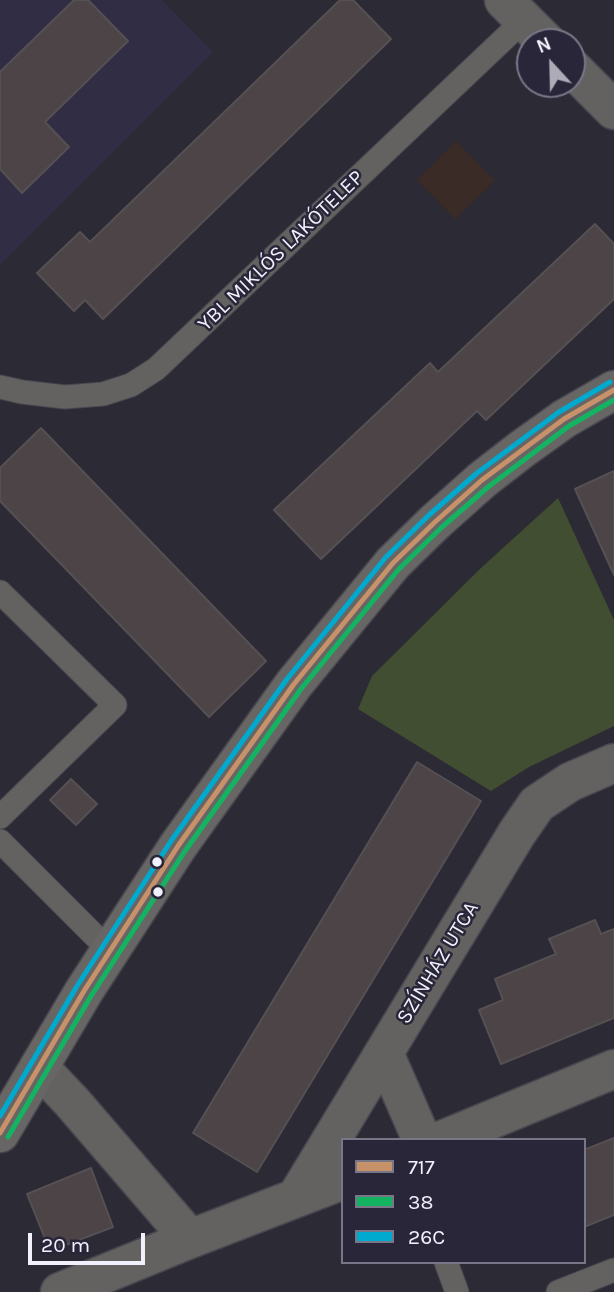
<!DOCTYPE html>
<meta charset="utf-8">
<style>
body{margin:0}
#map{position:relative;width:614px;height:1292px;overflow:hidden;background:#2c2a34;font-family:Karla,sans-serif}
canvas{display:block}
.legend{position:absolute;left:341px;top:1138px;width:245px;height:126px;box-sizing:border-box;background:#282638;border:2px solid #787787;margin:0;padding:9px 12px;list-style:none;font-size:21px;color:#f1f0fd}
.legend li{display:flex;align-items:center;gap:14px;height:35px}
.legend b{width:35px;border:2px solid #787787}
.north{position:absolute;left:516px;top:28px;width:70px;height:70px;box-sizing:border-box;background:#282638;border:2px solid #787787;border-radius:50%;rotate:338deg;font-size:19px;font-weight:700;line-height:28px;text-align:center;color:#f1f0fd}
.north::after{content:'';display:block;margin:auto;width:24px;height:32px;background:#acabb7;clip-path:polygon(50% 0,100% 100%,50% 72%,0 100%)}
.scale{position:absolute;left:28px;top:1233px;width:117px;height:32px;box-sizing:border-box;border:4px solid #f1f0fd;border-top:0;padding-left:9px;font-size:21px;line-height:24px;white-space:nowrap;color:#f1f0fd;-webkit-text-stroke:5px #282638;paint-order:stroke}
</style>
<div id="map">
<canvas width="614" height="1292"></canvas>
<ul class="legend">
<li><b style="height:9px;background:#c7916a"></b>717</li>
<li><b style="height:9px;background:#13b361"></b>38</li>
<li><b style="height:9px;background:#00a9ce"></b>26C</li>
</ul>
<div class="north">N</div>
<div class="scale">20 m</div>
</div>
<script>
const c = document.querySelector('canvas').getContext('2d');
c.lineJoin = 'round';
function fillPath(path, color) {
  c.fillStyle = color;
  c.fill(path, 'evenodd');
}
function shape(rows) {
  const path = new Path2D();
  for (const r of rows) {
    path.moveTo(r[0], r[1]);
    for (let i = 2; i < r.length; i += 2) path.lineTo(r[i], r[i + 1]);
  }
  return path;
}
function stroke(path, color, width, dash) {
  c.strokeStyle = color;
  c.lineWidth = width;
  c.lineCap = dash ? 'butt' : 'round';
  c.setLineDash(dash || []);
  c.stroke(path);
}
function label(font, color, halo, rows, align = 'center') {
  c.font = font + ' Karla,sans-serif';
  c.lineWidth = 5;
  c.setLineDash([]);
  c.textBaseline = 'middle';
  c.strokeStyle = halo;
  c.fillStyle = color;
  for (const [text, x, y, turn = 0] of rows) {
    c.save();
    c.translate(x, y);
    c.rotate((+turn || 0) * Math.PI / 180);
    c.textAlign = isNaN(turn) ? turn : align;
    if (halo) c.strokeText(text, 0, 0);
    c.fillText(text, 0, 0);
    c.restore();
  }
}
const industrial = shape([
 [456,141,495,181,455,219,417,180]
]);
const built = shape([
 [0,0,162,0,213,52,0,265]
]);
const green = shape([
 [558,498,614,620,614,726,529,767,491,791,358,709,372,676,482,567]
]);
const building = shape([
 [74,0,88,0,128,41,45,122,69,147,22,193,0,169,0,72,74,0],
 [340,0,353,0,391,39,103,319,85,300,74,311,37,273,80,232,90,242,340,0],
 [595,224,614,244,614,299,486,420,477,411,321,559,274,510,430,363,438,372,595,224],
 [41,428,266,661,209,717,0,501,0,468,41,428],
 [614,471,614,575,575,489,614,471],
 [417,762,481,801,257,1172,193,1133,417,762],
 [71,779,97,804,76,825,50,800,71,779],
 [595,920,601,934,614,929,614,1018,501,1064,479,1010,503,1000,495,979,556,954,549,939,595,920],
 [614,1138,614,1215,584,1227,584,1150,614,1138],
 [91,1168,113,1227,50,1251,27,1194,91,1168]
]);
const service = shape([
 [0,387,22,392,65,397,103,394,131,385,156,369,524,20],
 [0,592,115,705,0,817],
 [0,841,110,951],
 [446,1262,457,1292],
 [558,1292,614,1270]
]);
const minor = shape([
 [504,0,546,42],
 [572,68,614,110],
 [384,1053,422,1140],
 [39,1067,72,1102,190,1239],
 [442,1140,614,1069],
 [296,1198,517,833,537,804,570,782,614,763],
 [60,1292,190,1239,343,1180]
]);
const secondary = shape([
 [0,1133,84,991,178,846,294,684,393,563,435,522,482,480,522,449,564,419,614,390]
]);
const bus1 = shape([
 [0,1133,84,991,178,846,294,684,393,563,435,522,482,480,564,419,614,390]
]);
const bus2 = shape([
 [8,1137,91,996,185,851,301,689,399,569,441,528,488,487,569,426,614,400]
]);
const bus3 = shape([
 [0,1116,77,986,171,841,287,679,386,557,429,515,477,473,559,412,610,382]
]);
const markers = [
 [157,862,6,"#f1f0fd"],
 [158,892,6,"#f1f0fd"]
];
const streetNames = [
 ["YBL MIKLÓS LAKÓTELEP",281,251,-44],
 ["SZÍNHÁZ UTCA",438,963,-59]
];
fillPath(industrial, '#3b2b26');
fillPath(built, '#312d44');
fillPath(green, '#424e31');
fillPath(building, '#4c4446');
stroke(building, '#555053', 2);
stroke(service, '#48474f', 25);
stroke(minor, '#48474f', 41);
stroke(secondary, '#48474f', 41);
stroke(service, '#646161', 23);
stroke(minor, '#646161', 38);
stroke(secondary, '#686565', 38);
stroke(bus1, '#c7916a', 5);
stroke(bus2, '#13b361', 5);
stroke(bus3, '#00a9ce', 5);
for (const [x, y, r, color] of markers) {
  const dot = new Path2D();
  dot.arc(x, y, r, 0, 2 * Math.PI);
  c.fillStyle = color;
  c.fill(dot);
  stroke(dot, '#282638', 2.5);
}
label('21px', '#f1f0fd', '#282638', streetNames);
</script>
